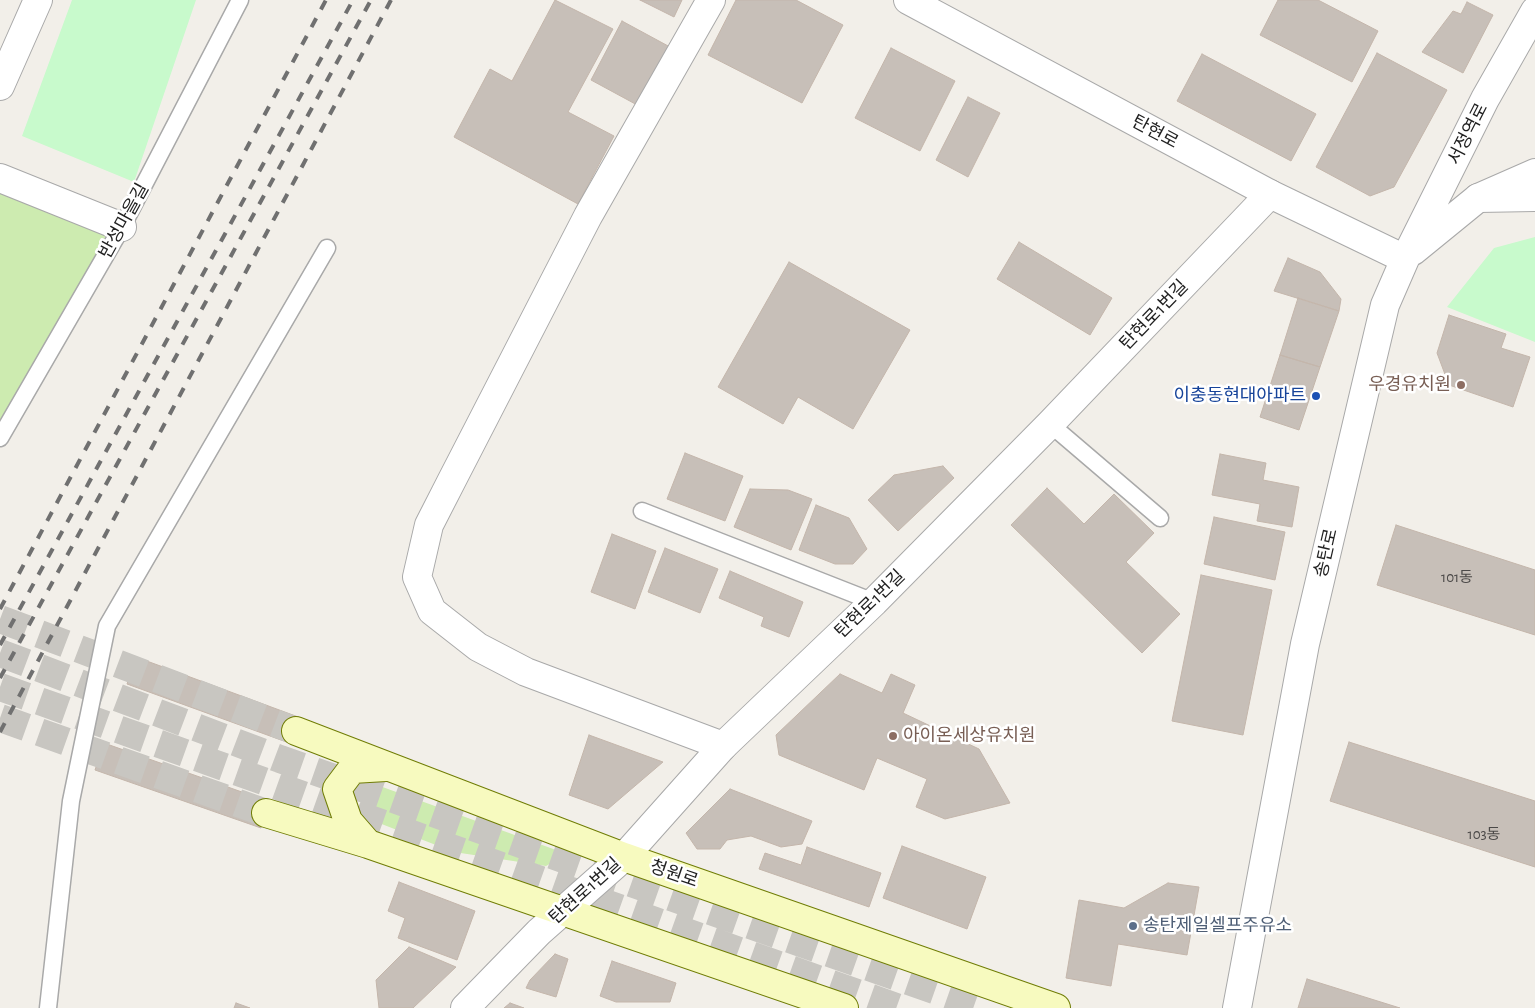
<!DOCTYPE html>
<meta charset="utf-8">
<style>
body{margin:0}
canvas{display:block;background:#f2efe9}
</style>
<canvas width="1535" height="1008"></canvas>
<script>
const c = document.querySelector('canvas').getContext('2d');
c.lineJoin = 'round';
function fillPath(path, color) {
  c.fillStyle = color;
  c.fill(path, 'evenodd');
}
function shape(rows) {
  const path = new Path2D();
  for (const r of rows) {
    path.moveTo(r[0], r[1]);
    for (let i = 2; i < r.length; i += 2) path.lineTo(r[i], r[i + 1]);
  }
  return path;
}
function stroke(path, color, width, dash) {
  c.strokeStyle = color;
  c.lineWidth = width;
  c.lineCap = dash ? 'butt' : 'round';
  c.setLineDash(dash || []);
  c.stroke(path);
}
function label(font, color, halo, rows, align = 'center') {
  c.font = font + ' "Alegreya Sans","Noto Sans KR",sans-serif';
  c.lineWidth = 5;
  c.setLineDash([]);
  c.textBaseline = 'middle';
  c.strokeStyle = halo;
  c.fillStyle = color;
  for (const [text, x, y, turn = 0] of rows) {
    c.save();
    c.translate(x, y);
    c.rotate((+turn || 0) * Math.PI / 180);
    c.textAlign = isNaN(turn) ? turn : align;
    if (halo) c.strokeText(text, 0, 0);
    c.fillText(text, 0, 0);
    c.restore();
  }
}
const grass = shape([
 [0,183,110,225,85,286,0,439],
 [377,785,567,854,546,866,454,852,366,818,360,798]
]);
const park = shape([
 [72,0,196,0,134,182,22,136],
 [1535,237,1535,342,1447,307,1494,248]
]);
const building = shape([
 [555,0,613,29,568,112,614,136,578,204,454,137,490,69,512,81,555,0],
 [640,0,682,0,674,17,640,0],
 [736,0,796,0,843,25,802,103,708,55,736,0],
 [1278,0,1318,0,1378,31,1352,82,1260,35,1278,0],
 [1467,2,1493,15,1463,73,1422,52,1453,11,1461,14,1467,2],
 [622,21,670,47,639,106,591,80,622,21],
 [891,48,955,81,920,151,855,118,891,48],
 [1377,53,1447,90,1394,187,1370,196,1316,167,1377,53],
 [1202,54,1316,114,1291,161,1177,101,1202,54],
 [968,97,1000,113,968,177,936,160,968,97],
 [1019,242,1112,298,1090,335,997,279,1019,242],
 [1288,258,1320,272,1341,299,1339,311,1274,291,1288,258],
 [789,262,910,330,853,429,798,397,783,424,718,387,789,262],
 [1298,298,1339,311,1320,367,1280,355,1298,298],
 [1449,315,1506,334,1501,348,1530,357,1513,407,1449,385,1437,353,1449,315],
 [1280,355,1320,367,1299,430,1260,417,1280,355],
 [685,453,743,476,725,521,667,499,685,453],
 [1220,454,1266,463,1263,480,1299,487,1292,527,1257,521,1260,504,1212,495,1220,454],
 [943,466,954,478,898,531,868,500,894,475,943,466],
 [1047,488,1084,524,1114,494,1154,533,1126,562,1180,614,1142,653,1011,525,1047,488],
 [750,489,788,490,812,499,791,550,734,527,750,489],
 [816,505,849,518,867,549,853,564,835,564,799,550,816,505],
 [1214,517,1285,532,1275,580,1204,564,1214,517],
 [1396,525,1535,570,1535,635,1377,585,1396,525],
 [612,534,656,551,635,609,591,592,612,534],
 [665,548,718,569,700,613,648,592,665,548],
 [730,571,803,602,789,637,761,626,764,617,719,598,730,571],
 [1201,575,1272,590,1243,735,1172,721,1201,575],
 [136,657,301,718,292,744,127,684,136,657],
 [840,674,882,693,891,674,915,685,903,713,979,749,1010,803,945,819,916,807,927,779,877,758,864,790,779,755,776,735,840,674],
 [589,735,663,762,608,809,569,795,589,735],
 [1349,742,1535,801,1535,867,1330,801,1349,742],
 [104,743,270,802,261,828,95,770,104,743],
 [730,789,812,821,802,844,781,847,751,836,727,840,720,849,697,849,686,833,730,789],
 [902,846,986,877,967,929,883,898,902,846],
 [807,847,881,873,869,907,759,869,765,853,801,865,807,847],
 [399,882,475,911,457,960,398,938,405,918,388,911,399,882],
 [1168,883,1199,887,1187,955,1118,944,1111,986,1066,978,1079,900,1124,908,1168,883],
 [409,947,456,967,413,1008,379,1008,376,980,409,947],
 [555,954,568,959,556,997,526,988,530,980,555,954],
 [612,961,676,983,670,1002,616,1002,600,996,612,961],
 [1307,979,1400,1008,1298,1008,1307,979],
 [236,1003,250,1008,234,1008,236,1003],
 [510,1003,524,1008,504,1008,510,1003]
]);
const secondaryTunnel = shape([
 [0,619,296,731],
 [0,653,280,759,985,1008],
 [0,687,899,1008],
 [0,718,266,813]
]);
const service = shape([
 [1050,424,1160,518],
 [0,438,122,227,240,0],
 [642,511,874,602],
 [48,1008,71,801,107,626,327,248]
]);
const minor = shape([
 [0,86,38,0],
 [0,178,122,227],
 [1478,198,1535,197],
 [465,1008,539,932,624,857,723,746,874,602,1050,424,1270,194]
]);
const tertiary = shape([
 [711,0,588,216,452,480,429,525,417,577,432,611,478,647,526,672,723,746],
 [908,0,1270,194,1405,259],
 [1413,251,1478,198,1535,173],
 [1237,1008,1305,644,1385,305,1405,259,1485,99,1535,11]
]);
const secondary = shape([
 [296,731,624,857,1056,1008],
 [266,813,368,844,844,1008],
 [368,844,348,821,337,789,352,769,386,767]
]);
const rail = shape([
 [0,609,326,0],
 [0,645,353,0],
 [0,678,371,0],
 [0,732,391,0]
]);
const markers = [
 [1461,385,5,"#8d6e63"],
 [1316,396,5,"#1a4fb4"],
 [893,736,5,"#8d6e63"],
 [1133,926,5,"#5c6f8a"]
];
const numberNames = [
 ["101동",1457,577],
 ["103동",1484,834]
];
const streetNames = [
 ["탄현로",1155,132,28],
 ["서정역로",1468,134,-63],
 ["반성마을길",124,221,-61],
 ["탄현로1번길",1154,315,-46],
 ["송탄로",1326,553,-77],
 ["탄현로1번길",870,604,-44],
 ["청원로",674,874,19],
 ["탄현로1번길",585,891,-42]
];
const educationNames = [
 ["우경유치원",1451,385],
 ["아이온세상유치원",903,736,"left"]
];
const transitNames = [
 ["이충동현대아파트",1306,396]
];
const serviceNames = [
 ["송탄제일셀프주유소",1143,926]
];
fillPath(grass, '#cdebb0');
fillPath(park, '#c8facc');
fillPath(building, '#c7bfb8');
stroke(building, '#c4b6ab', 1);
stroke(secondaryTunnel, '#c8c6c1', 28, [28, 14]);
stroke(service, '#a9a9a9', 19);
stroke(minor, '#a9a9a9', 30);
stroke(tertiary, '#a9a9a9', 30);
stroke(secondary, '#707d05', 30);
stroke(service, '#fff', 16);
stroke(minor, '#fff', 28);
stroke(tertiary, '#fff', 28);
stroke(secondary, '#f7fabf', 28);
stroke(rail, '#707070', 4, [10, 10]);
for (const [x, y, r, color] of markers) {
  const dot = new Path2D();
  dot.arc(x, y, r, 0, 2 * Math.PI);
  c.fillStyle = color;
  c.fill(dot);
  stroke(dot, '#fff', 2);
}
label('15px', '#4b4948', null, numberNames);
label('18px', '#222', '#fff', streetNames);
label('18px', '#785e54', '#fff', educationNames, 'right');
label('18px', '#164399', '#fff', transitNames, 'right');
label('18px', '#4e5e75', '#fff', serviceNames, 'left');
</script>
